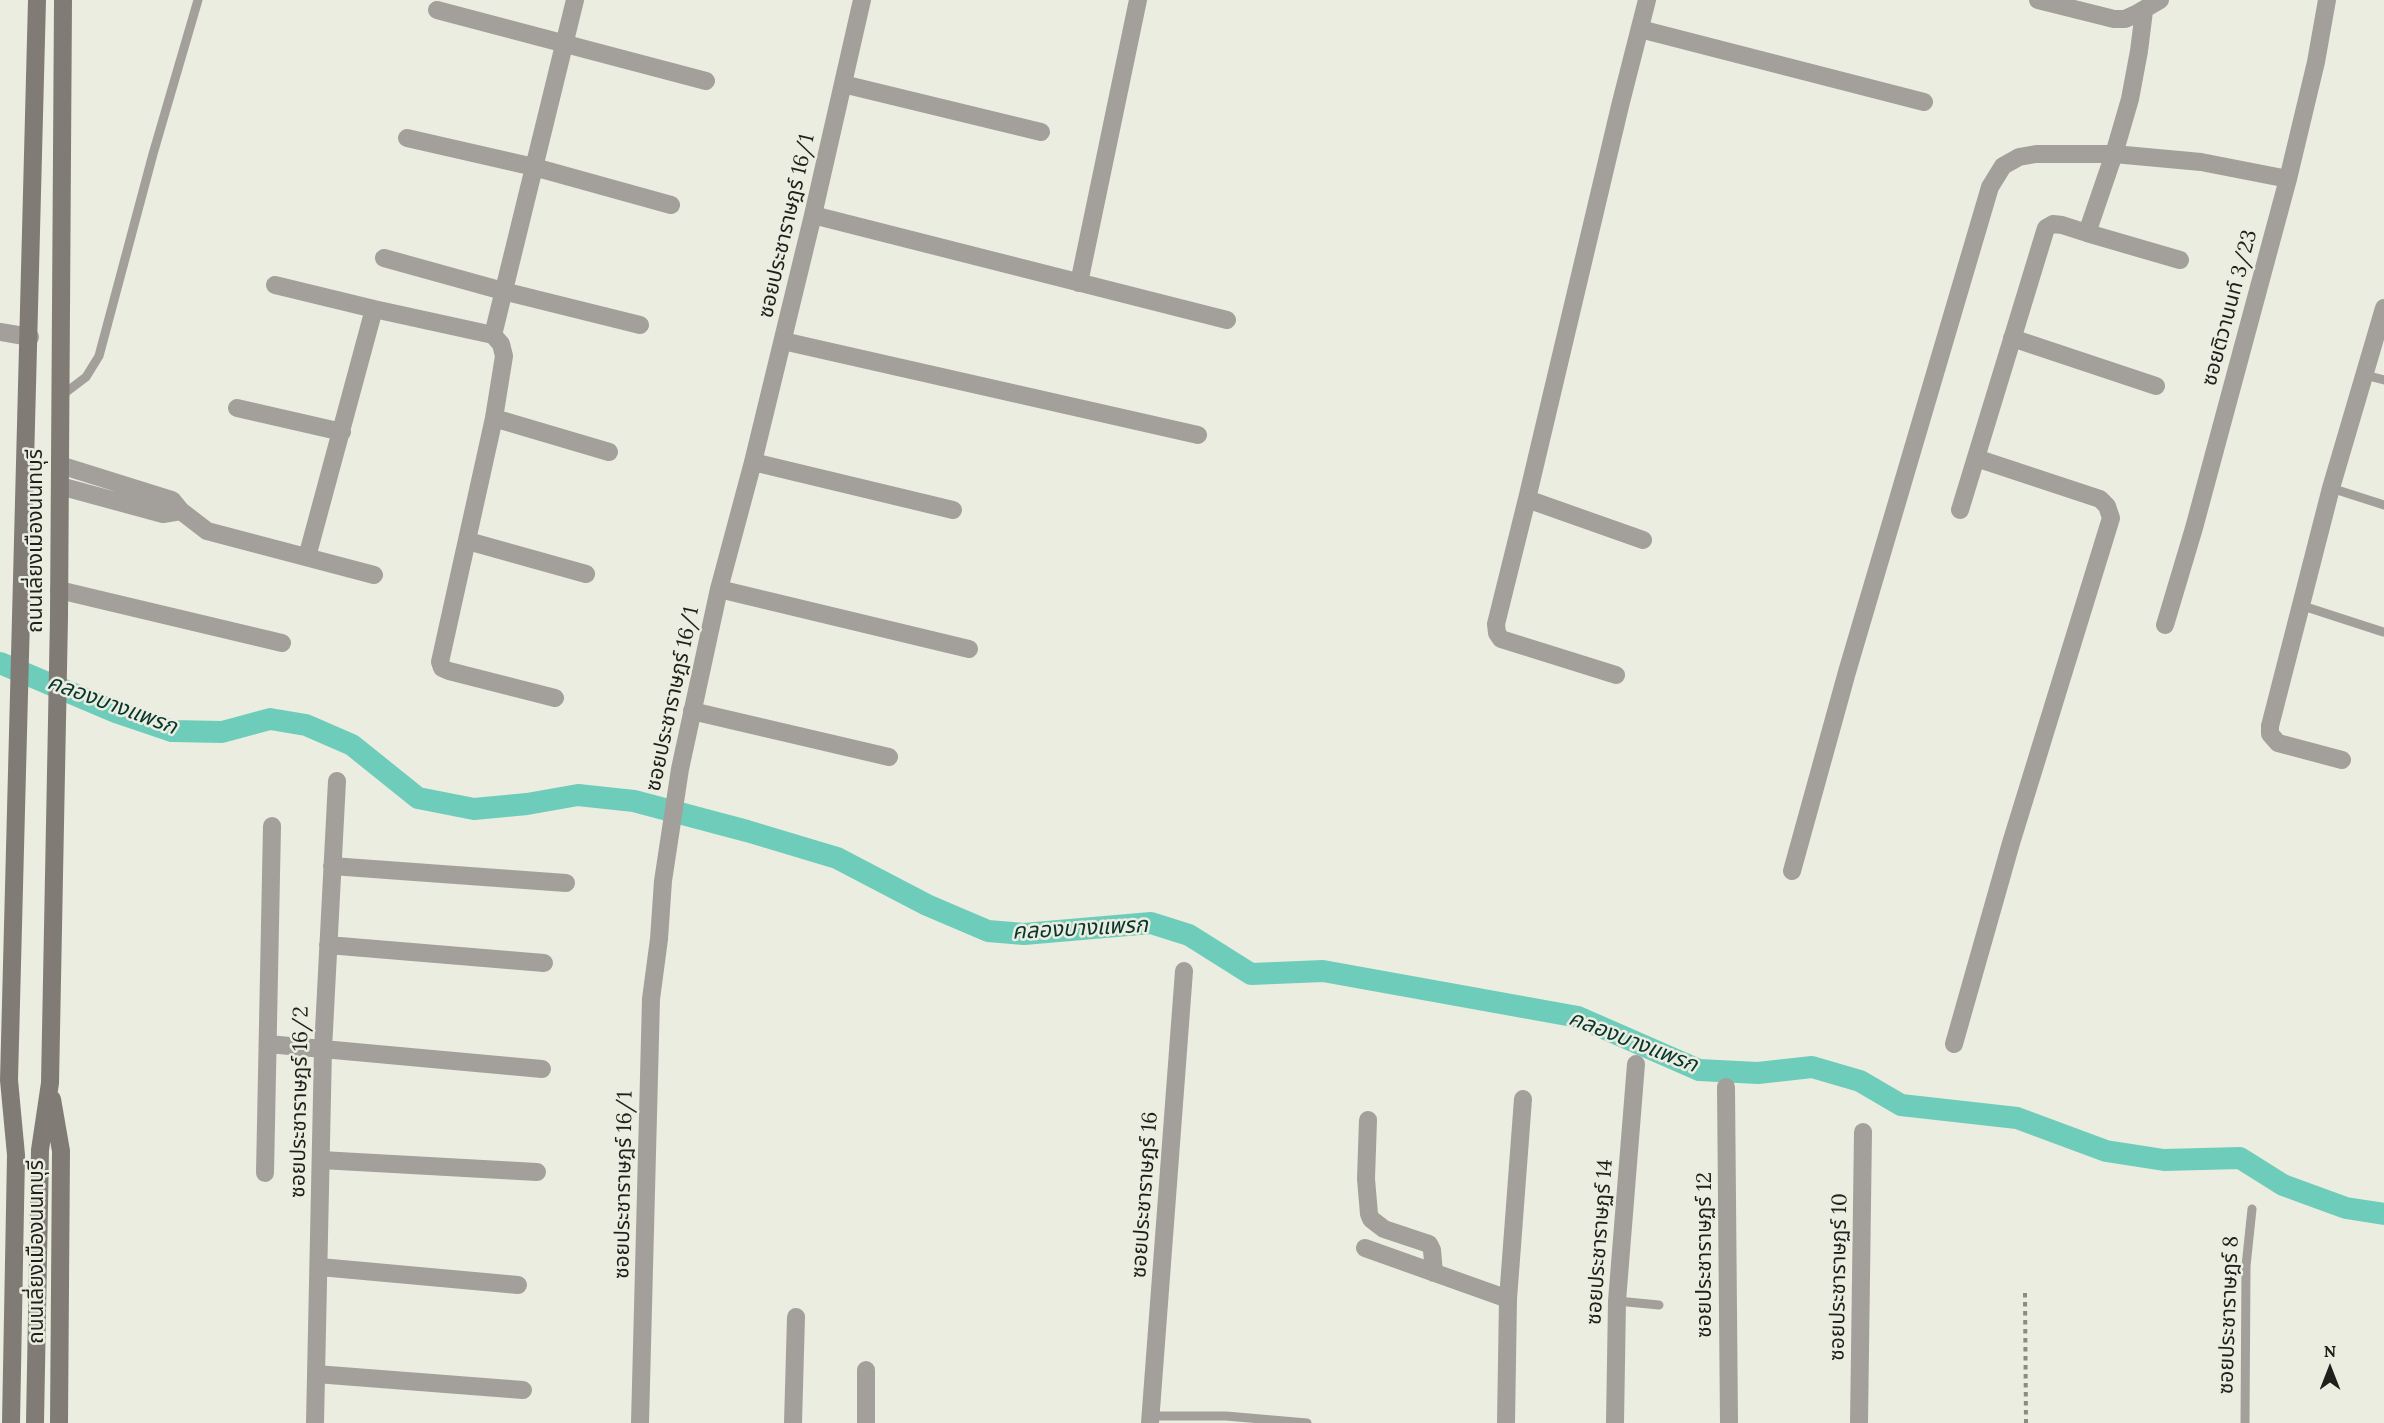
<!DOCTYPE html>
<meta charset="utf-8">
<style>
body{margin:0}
#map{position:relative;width:2384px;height:1423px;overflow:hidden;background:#ebede0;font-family:Lora,serif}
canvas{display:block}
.north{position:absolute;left:2300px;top:1339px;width:60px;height:60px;-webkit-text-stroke:4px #ebede0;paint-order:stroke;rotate:0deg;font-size:16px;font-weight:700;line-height:24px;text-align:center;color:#1f1f1b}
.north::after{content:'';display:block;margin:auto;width:21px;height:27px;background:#1f1f1b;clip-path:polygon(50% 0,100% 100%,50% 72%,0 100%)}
</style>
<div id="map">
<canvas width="2384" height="1423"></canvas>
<div class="north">N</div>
</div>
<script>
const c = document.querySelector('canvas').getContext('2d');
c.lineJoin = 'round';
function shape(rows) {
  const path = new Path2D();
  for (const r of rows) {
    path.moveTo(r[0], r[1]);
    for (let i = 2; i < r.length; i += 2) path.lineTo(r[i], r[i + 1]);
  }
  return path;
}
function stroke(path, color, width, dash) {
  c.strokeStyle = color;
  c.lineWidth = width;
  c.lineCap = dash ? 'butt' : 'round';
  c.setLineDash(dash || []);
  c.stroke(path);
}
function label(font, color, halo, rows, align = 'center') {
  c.font = font + ' Lora,"Noto Sans Thai",serif';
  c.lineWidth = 5;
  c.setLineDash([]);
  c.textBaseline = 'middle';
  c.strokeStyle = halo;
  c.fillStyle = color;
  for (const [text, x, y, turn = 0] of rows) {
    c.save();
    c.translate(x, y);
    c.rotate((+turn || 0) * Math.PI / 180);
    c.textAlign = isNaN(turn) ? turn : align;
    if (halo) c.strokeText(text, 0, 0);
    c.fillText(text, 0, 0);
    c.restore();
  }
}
const canal = shape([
 [0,663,116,712,172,731,222,732,270,719,306,725,352,745,418,798,474,809,527,804,578,795,634,801,747,831,837,858,927,905,988,931,1024,934,1151,923,1189,935,1251,974,1323,971,1578,1017,1699,1070,1758,1073,1812,1067,1860,1081,1901,1105,2017,1118,2106,1151,2164,1160,2240,1158,2283,1185,2346,1208,2384,1214]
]);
const path = shape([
 [2025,1293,2026,1423]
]);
const lane = shape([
 [2365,375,2384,380],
 [61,396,86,377,99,356,153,154,198,0],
 [2331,488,2384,505],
 [2300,605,2383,632],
 [1617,1301,1659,1305],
 [1151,1416,1226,1416,1307,1423],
 [2245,1423,2246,1266,2252,1209]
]);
const street = shape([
 [2038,0,2114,19,2125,19,2136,14,2160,0],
 [437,10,706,81],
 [2144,11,2139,51,2130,99,2114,154,2087,233,2180,260],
 [1640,29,1924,102],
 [843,84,1041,132],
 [407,138,534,167,671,205],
 [813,215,1227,320],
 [384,258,503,291,640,325],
 [1079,283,1138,0],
 [275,285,374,309],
 [0,332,30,337],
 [2012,338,2156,386],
 [783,341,1198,435],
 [237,408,342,432],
 [494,418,609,452],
 [753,462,953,510],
 [60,465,172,500,181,511,207,531,374,575],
 [60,486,163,514,181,511],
 [1527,499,1496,624,1497,633,1501,639,1616,675],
 [1960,510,2046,228,2053,224,2062,225,2087,233],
 [1643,540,1527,499,1620,106,1647,0],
 [468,541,586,574],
 [307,557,374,309,493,335],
 [719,589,969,649],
 [59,590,282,643],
 [2165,625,2194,528,2288,179,2316,62,2327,0],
 [555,698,449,671,442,668,440,662,494,418,504,356,501,344,493,335,575,0],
 [692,711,889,757],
 [2342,760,2278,743,2270,734,2270,726,2331,488,2384,308],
 [332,866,566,883],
 [1792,871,1847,672,1990,187,2003,166,2019,157,2036,154,2114,154,2201,162,2288,179],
 [328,945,544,963],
 [268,1044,542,1069],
 [1954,1044,2011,843,2111,518,2107,506,2100,499,1976,458],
 [1726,1087,1729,1423],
 [1368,1120,1366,1179,1369,1214,1371,1219,1384,1229,1429,1244,1432,1250,1434,1273],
 [321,1160,537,1172],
 [265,1173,272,826],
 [1365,1248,1508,1299],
 [320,1267,518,1285],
 [316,1374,523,1390],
 [315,1423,323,1049,337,781],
 [640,1423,651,999,659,939,663,881,680,769,719,589,753,462,813,215,862,0],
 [793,1423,796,1317],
 [866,1423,866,1370],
 [1150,1423,1184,971],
 [1506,1423,1508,1299,1523,1099],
 [1615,1423,1617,1301,1636,1064],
 [1859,1423,1863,1132]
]);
const secondary = shape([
 [52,1099,61,1151,59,1423],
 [11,1423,16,1155,9,1080,37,0],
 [35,1423,40,1150,50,1083,59,617,63,0]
]);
const streetNames = [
 ["ซอยประชาราษฎร์ 16/1",787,226,-77],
 ["ซอยติวานนท์ 3/23",2230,308,-75],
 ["ถนนเลี่ยงเมืองนนทบุรี",36,541,-90],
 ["ซอยประชาราษฎร์ 16/1",673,699,-78],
 ["ซอยประชาราษฎร์ 16/2",300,1102,-89],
 ["ซอยประชาราษฎร์ 16/1",624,1185,-89],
 ["ซอยประชาราษฎร์ 16",1145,1195,-86],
 ["ซอยประชาราษฏร์ 14",1600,1242,-86],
 ["ถนนเลี่ยงเมืองนนทบุรี",37,1252,-90],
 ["ซอยประชาราษฏร์ 12",1705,1255,-90],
 ["ซอยประชาราษฏร์ 10",1839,1277,-89],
 ["ซอยประชาราษฎร์ 8",2229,1315,-88]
];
const waterNames = [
 ["คลองบางแพรก",112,705,20],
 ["คลองบางแพรก",1080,929,-3],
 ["คลองบางแพรก",1633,1042,21]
];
stroke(canal, '#6ecdba', 22);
stroke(path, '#8a8b82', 4, [4.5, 4.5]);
stroke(lane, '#a3a09b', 9);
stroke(street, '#a3a09b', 18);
stroke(secondary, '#807c75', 18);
label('21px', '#1f1f1b', '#ebede0', streetNames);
label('italic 22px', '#07362e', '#ebede0', waterNames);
</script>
